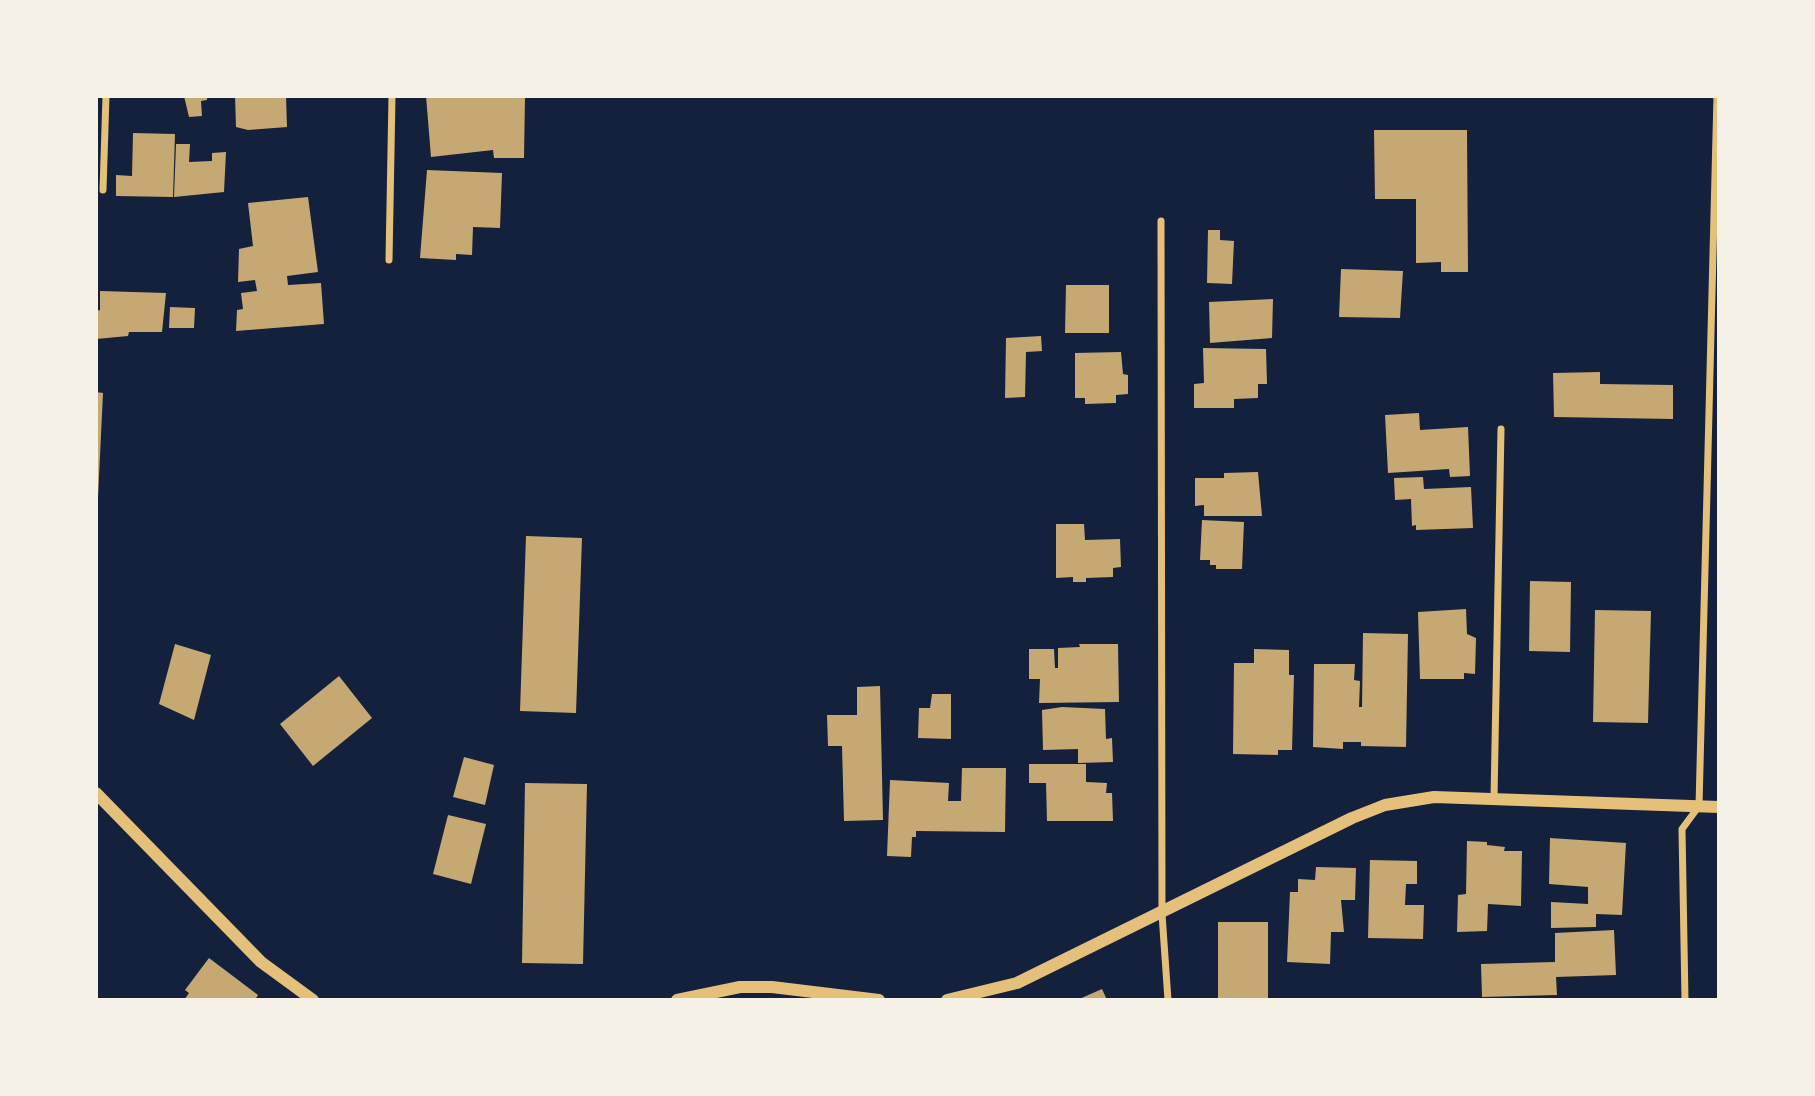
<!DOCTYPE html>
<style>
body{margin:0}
#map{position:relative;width:1815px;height:1096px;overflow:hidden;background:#14213d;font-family:Barlow,sans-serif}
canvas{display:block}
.frame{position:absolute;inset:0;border:98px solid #f6f1e7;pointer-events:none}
</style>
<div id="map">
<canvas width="1815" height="1096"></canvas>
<div class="frame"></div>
</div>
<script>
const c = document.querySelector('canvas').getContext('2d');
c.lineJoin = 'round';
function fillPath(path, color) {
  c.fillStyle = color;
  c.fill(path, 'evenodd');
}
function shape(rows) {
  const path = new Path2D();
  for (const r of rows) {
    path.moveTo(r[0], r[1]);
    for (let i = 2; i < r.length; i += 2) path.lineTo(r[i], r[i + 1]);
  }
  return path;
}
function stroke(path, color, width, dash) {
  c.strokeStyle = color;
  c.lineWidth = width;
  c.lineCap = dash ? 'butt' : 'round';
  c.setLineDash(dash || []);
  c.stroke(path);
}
const building = shape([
 [184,96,207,96,207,100,201,101,202,116,189,117],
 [235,96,286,96,287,127,248,130,236,127],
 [426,96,525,96,524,158,494,158,493,150,431,157],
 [1374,130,1467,130,1468,272,1441,272,1441,262,1416,263,1416,199,1375,199],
 [133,133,175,134,173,197,116,196,116,175,132,176],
 [176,144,190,144,189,162,212,161,212,153,226,152,224,192,174,197],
 [427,170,502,173,500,228,473,227,472,255,456,254,456,260,420,258],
 [308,197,318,272,287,276,288,285,321,283,324,324,236,331,237,310,243,309,241,293,257,291,255,280,238,282,239,249,253,246,248,203],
 [1208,230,1220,230,1220,240,1234,241,1232,284,1207,283],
 [1341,269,1403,271,1400,318,1339,317],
 [1066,285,1109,285,1109,333,1065,333],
 [100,291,166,293,162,332,129,332,128,336,96,339,96,311,100,310],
 [1273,299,1272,338,1210,343,1209,302],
 [170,307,195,308,194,328,169,328],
 [1041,336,1042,351,1026,352,1025,397,1005,398,1006,338],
 [1203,348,1266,349,1267,384,1258,384,1258,398,1234,399,1234,408,1194,408,1194,384,1204,383],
 [1121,352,1123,374,1128,375,1128,394,1116,395,1116,403,1085,404,1085,398,1075,398,1075,353],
 [1600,372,1600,384,1673,385,1673,419,1554,417,1553,373],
 [96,392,103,393,98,498,96,498],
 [1419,413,1420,430,1468,427,1470,476,1450,477,1449,469,1388,473,1385,415],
 [1258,472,1262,516,1204,516,1204,505,1195,506,1195,478,1224,478,1224,473],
 [1423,477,1424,489,1471,487,1473,528,1416,530,1416,525,1412,526,1411,499,1395,500,1394,478],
 [1202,520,1244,522,1242,569,1216,569,1216,565,1210,565,1210,560,1200,560],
 [1056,524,1084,524,1085,540,1120,539,1121,567,1113,568,1113,577,1086,578,1086,582,1073,582,1073,577,1056,578],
 [526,536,582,538,576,713,520,711],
 [1530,581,1571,582,1570,652,1529,651],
 [1466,609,1467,634,1476,638,1475,674,1464,673,1464,679,1420,679,1418,612],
 [1595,610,1651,611,1648,723,1593,722],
 [1363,633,1408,634,1406,747,1361,746,1361,742,1343,742,1343,749,1313,747,1314,664,1355,664,1354,680,1360,681,1359,707,1362,707],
 [175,644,211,655,194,720,159,704],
 [1079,644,1118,644,1119,702,1039,703,1040,679,1029,679,1029,649,1054,649,1055,668,1058,668,1058,648,1080,647],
 [1254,649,1289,650,1289,675,1294,675,1292,750,1278,750,1278,755,1233,754,1234,663,1254,663],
 [339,676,372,718,313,766,280,724],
 [880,686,883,820,844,821,842,746,828,746,827,715,857,715,857,687],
 [932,694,951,694,951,739,918,738,919,708,930,708],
 [1062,707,1105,709,1106,739,1112,738,1113,762,1078,763,1078,749,1043,750,1042,710],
 [464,757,494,765,485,805,453,797],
 [1029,764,1086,764,1086,782,1107,783,1106,793,1112,793,1113,821,1047,821,1046,783,1029,783],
 [962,768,1006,768,1005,832,916,831,916,837,912,837,911,857,887,856,890,780,949,783,948,801,961,801],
 [525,783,587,784,583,964,522,963],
 [448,815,486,824,471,884,433,874],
 [1550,838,1626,843,1622,915,1596,914,1596,927,1551,928,1551,902,1588,904,1588,887,1549,884],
 [1467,841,1487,842,1487,845,1505,847,1504,851,1522,851,1521,906,1488,904,1487,931,1457,932,1458,895,1466,894],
 [1370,860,1417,861,1417,884,1406,884,1405,905,1424,905,1423,939,1368,938],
 [1316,867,1356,868,1355,900,1341,900,1344,932,1331,932,1330,964,1287,962,1290,892,1298,892,1298,879,1315,880],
 [1218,922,1268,922,1268,1000,1218,1000],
 [1614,930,1616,975,1556,977,1557,995,1482,997,1481,964,1555,962,1555,933],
 [209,958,258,995,255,1000,184,1000,189,993,185,990],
 [1102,989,1107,1000,1077,1000]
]);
const minor = shape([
 [103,190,106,96],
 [1161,221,1162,914,1168,1000],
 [389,260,392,96],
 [1494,798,1501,429],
 [1685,1000,1682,829,1699,806,1717,96]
]);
const tertiary = shape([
 [96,793,261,962,313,1000],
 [677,1000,740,987,772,987,879,1000],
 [947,1000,1017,983,1352,818,1385,805,1434,797,1719,807]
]);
fillPath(building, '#c6a872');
stroke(minor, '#e5c07b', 7);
stroke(tertiary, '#e5c07b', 12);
</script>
